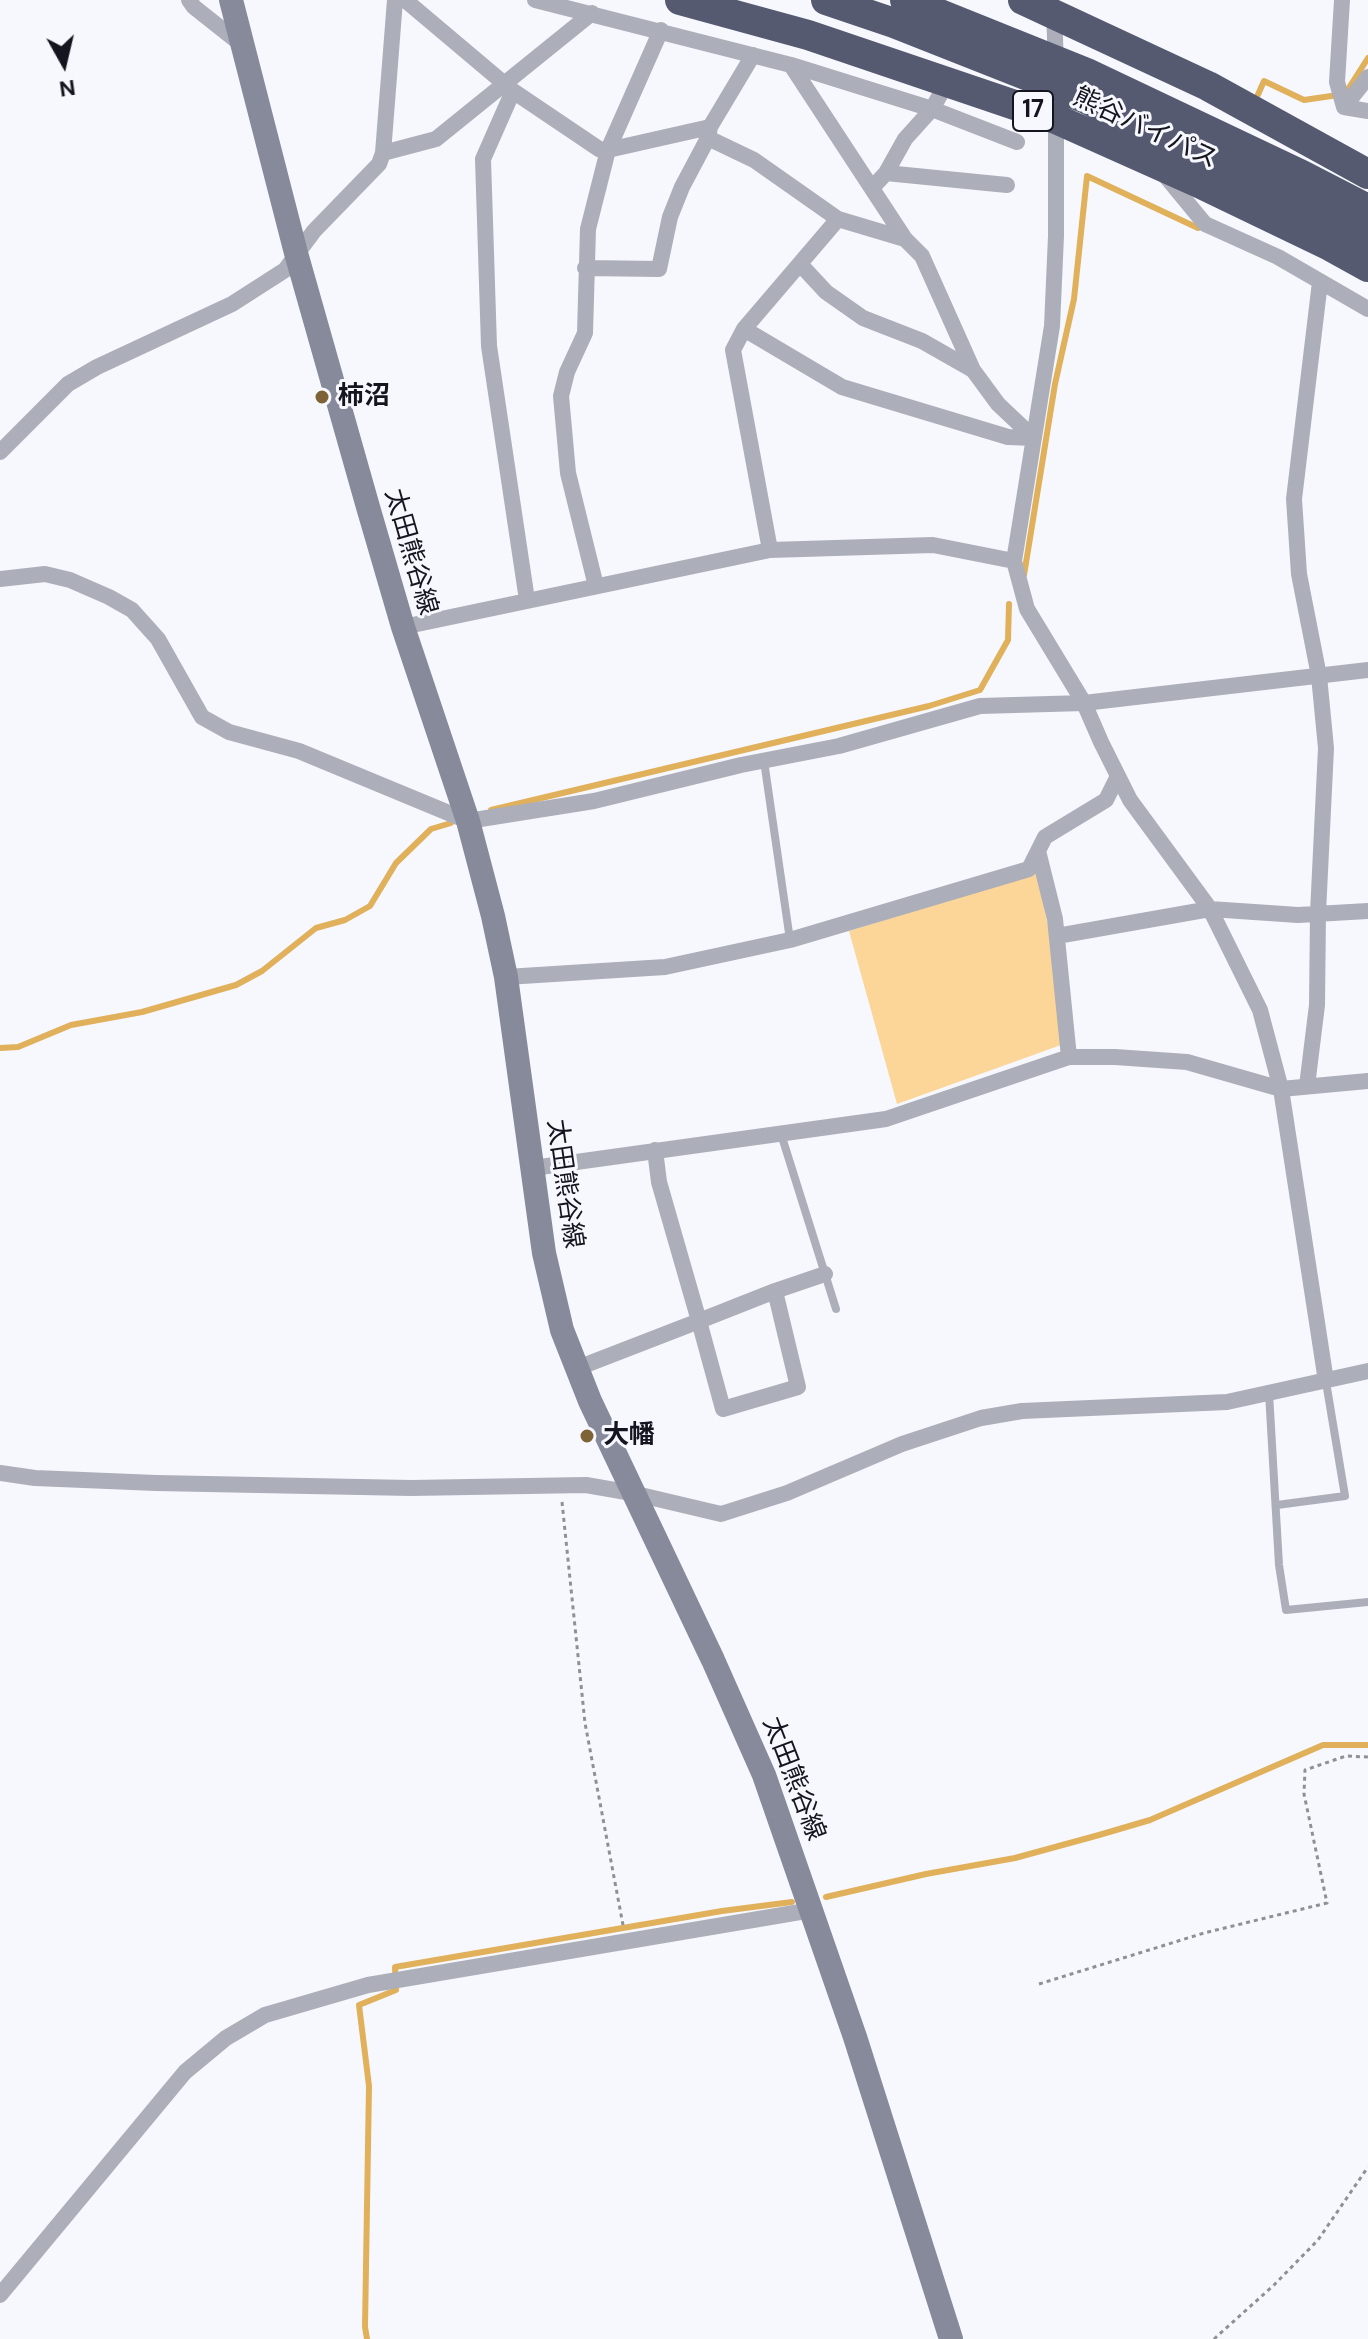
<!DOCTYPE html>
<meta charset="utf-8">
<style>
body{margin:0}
#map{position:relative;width:1368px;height:2339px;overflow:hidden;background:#f7f8fe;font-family:"DM Sans",sans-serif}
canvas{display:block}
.north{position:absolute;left:24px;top:24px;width:80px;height:80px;-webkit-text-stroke:6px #f7f8fe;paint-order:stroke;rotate:172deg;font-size:22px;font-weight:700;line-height:32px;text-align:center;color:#14151e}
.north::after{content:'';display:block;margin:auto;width:28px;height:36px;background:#14151e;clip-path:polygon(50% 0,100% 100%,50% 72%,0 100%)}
</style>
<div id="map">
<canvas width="1368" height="2339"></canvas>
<div class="north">N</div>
</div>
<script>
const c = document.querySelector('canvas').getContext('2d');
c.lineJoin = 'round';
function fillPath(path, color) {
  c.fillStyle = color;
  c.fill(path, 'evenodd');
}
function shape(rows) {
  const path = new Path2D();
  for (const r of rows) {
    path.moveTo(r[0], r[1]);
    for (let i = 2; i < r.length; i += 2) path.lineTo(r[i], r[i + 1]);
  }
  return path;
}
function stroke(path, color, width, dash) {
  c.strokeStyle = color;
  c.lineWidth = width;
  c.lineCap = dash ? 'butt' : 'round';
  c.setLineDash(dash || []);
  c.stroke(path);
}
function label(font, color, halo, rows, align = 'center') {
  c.font = font + ' "DM Sans","Noto Sans JP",sans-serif';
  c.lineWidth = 6;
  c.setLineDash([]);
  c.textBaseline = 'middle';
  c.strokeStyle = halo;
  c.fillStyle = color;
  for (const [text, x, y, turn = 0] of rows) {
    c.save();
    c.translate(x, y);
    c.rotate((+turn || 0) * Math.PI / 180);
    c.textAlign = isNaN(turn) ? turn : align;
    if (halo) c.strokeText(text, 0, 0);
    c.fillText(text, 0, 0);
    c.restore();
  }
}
const green = shape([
 [1037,873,1049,931,1061,1045,897,1104,849,931]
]);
const stream = shape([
 [1256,99,1264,81,1304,100,1345,94,1368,58],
 [1024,575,1055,384,1074,299,1087,176,1198,228],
 [491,810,929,706,980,690,1008,640,1009,604],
 [0,1048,18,1047,71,1025,142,1012,236,985,262,971,316,928,345,920,370,906,396,863,431,829,451,823],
 [826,1897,926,1874,1015,1858,1099,1835,1150,1820,1323,1745,1368,1745],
 [367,2339,365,2327,369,2086,359,2005,396,1990,395,1967,722,1911,792,1902]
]);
const path = shape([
 [562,1502,585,1723,623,1925],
 [1039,1984,1204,1933,1327,1903,1304,1794,1305,1770,1346,1756,1368,1757],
 [1214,2339,1274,2285,1318,2240,1368,2167]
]);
const lane = shape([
 [764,761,790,940],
 [781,1134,836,1309],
 [1269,1393,1279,1565,1286,1610,1368,1602],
 [1277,1505,1345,1496,1326,1382]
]);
const street = shape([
 [189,0,194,7,242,45],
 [405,0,513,91,599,149,608,150,710,127],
 [535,0,791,65,905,239,922,256,973,370,998,404,1034,438],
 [1342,0,1337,82,1344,107],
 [1054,10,1056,66],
 [791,65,932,109,1017,142],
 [513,91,483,159,489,346,527,600],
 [1344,107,1368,77],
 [1344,107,1368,111],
 [1056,114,1056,236,1052,326,1014,561,1027,609,1084,703,1101,742,1130,800,1210,909,1260,1010,1281,1089,1326,1381],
 [708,138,754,160,838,219,905,239],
 [383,153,395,0],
 [886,173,1007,185],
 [1163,173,1205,224,1278,257,1368,309],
 [872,188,886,173,905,139,932,109,948,81],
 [800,264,826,292,863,318,922,341,973,370],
 [585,268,659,269,670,217,682,187,708,138,710,127,753,55],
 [744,329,842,387,1008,437,1034,438],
 [0,452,68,384,97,367,232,304,285,270,314,231,379,164,383,153,436,139,592,13],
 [770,550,733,350,744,329,838,219],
 [0,579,45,574,70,580,109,597,132,610,158,639,202,717,229,732,299,751,468,821,594,801,741,765,839,746,980,706,1084,703,1368,670],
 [596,586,568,473,561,396,567,372,585,333,588,229,608,150,661,30],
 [403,627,770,550,933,545,1014,561],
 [1038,851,1055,919,1069,1057],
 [1057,936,1210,909,1298,915,1368,911],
 [506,977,665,967,790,940,1029,869,1045,837,1106,800,1118,776],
 [1307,1086,1317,1005,1318,913,1326,748,1319,676,1299,574,1294,499,1320,282],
 [533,1168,886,1119,1069,1057,1115,1057,1187,1062,1281,1089,1368,1081],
 [775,1291,825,1274],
 [575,1369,699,1321,775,1291,798,1387,723,1409,699,1321,659,1182,655,1150],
 [0,1473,35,1478,156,1483,411,1488,586,1485,632,1493,721,1514,787,1493,902,1444,981,1418,1022,1411,1227,1402,1368,1371],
 [0,2295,185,2072,226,2038,265,2015,368,1985,812,1910]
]);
const secondary = shape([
 [231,0,296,253,368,507,403,627,468,821,493,916,506,977,544,1253,562,1330,590,1401,713,1660,764,1775,855,2037,951,2339]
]);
const highway = shape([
 [680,0,808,35,1056,119,1197,182,1330,246,1368,267],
 [826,0,894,23,1084,98,1368,238],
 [905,0,1089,74,1302,175,1368,209],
 [1023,0,1208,86,1368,174]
]);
const markers = [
 [322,397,8,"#7d6335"],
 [587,1436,8,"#7d6335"]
];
const shields = [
 [1033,111,40]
];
const shieldNames = [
 ["17",1033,111]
];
const streetNames = [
 ["熊谷バイパス",1145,129,25],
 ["太田熊谷線",410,552,74],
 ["太田熊谷線",564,1184,82],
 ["太田熊谷線",793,1779,69]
];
const poiNames = [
 ["柿沼",338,397],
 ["大幡",603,1436]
];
fillPath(green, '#fbd698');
stroke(stream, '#e0b05b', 6);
stroke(path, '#8f9097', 3, [4, 4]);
stroke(lane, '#acaeb9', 8);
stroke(street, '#acaeb9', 16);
stroke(secondary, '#878a9a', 24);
stroke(highway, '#565a70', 30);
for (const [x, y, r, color] of markers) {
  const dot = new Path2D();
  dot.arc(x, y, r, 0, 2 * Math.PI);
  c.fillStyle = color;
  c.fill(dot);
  stroke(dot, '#f7f8fe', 3);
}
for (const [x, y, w] of shields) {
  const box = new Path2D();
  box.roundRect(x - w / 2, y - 20, w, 40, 6);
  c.fillStyle = '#f7f8fe';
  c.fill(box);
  stroke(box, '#14151e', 2);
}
label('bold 24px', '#14151e', null, shieldNames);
label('26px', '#14151e', '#f7f8fe', streetNames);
label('bold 26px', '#14151e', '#f7f8fe', poiNames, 'left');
</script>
